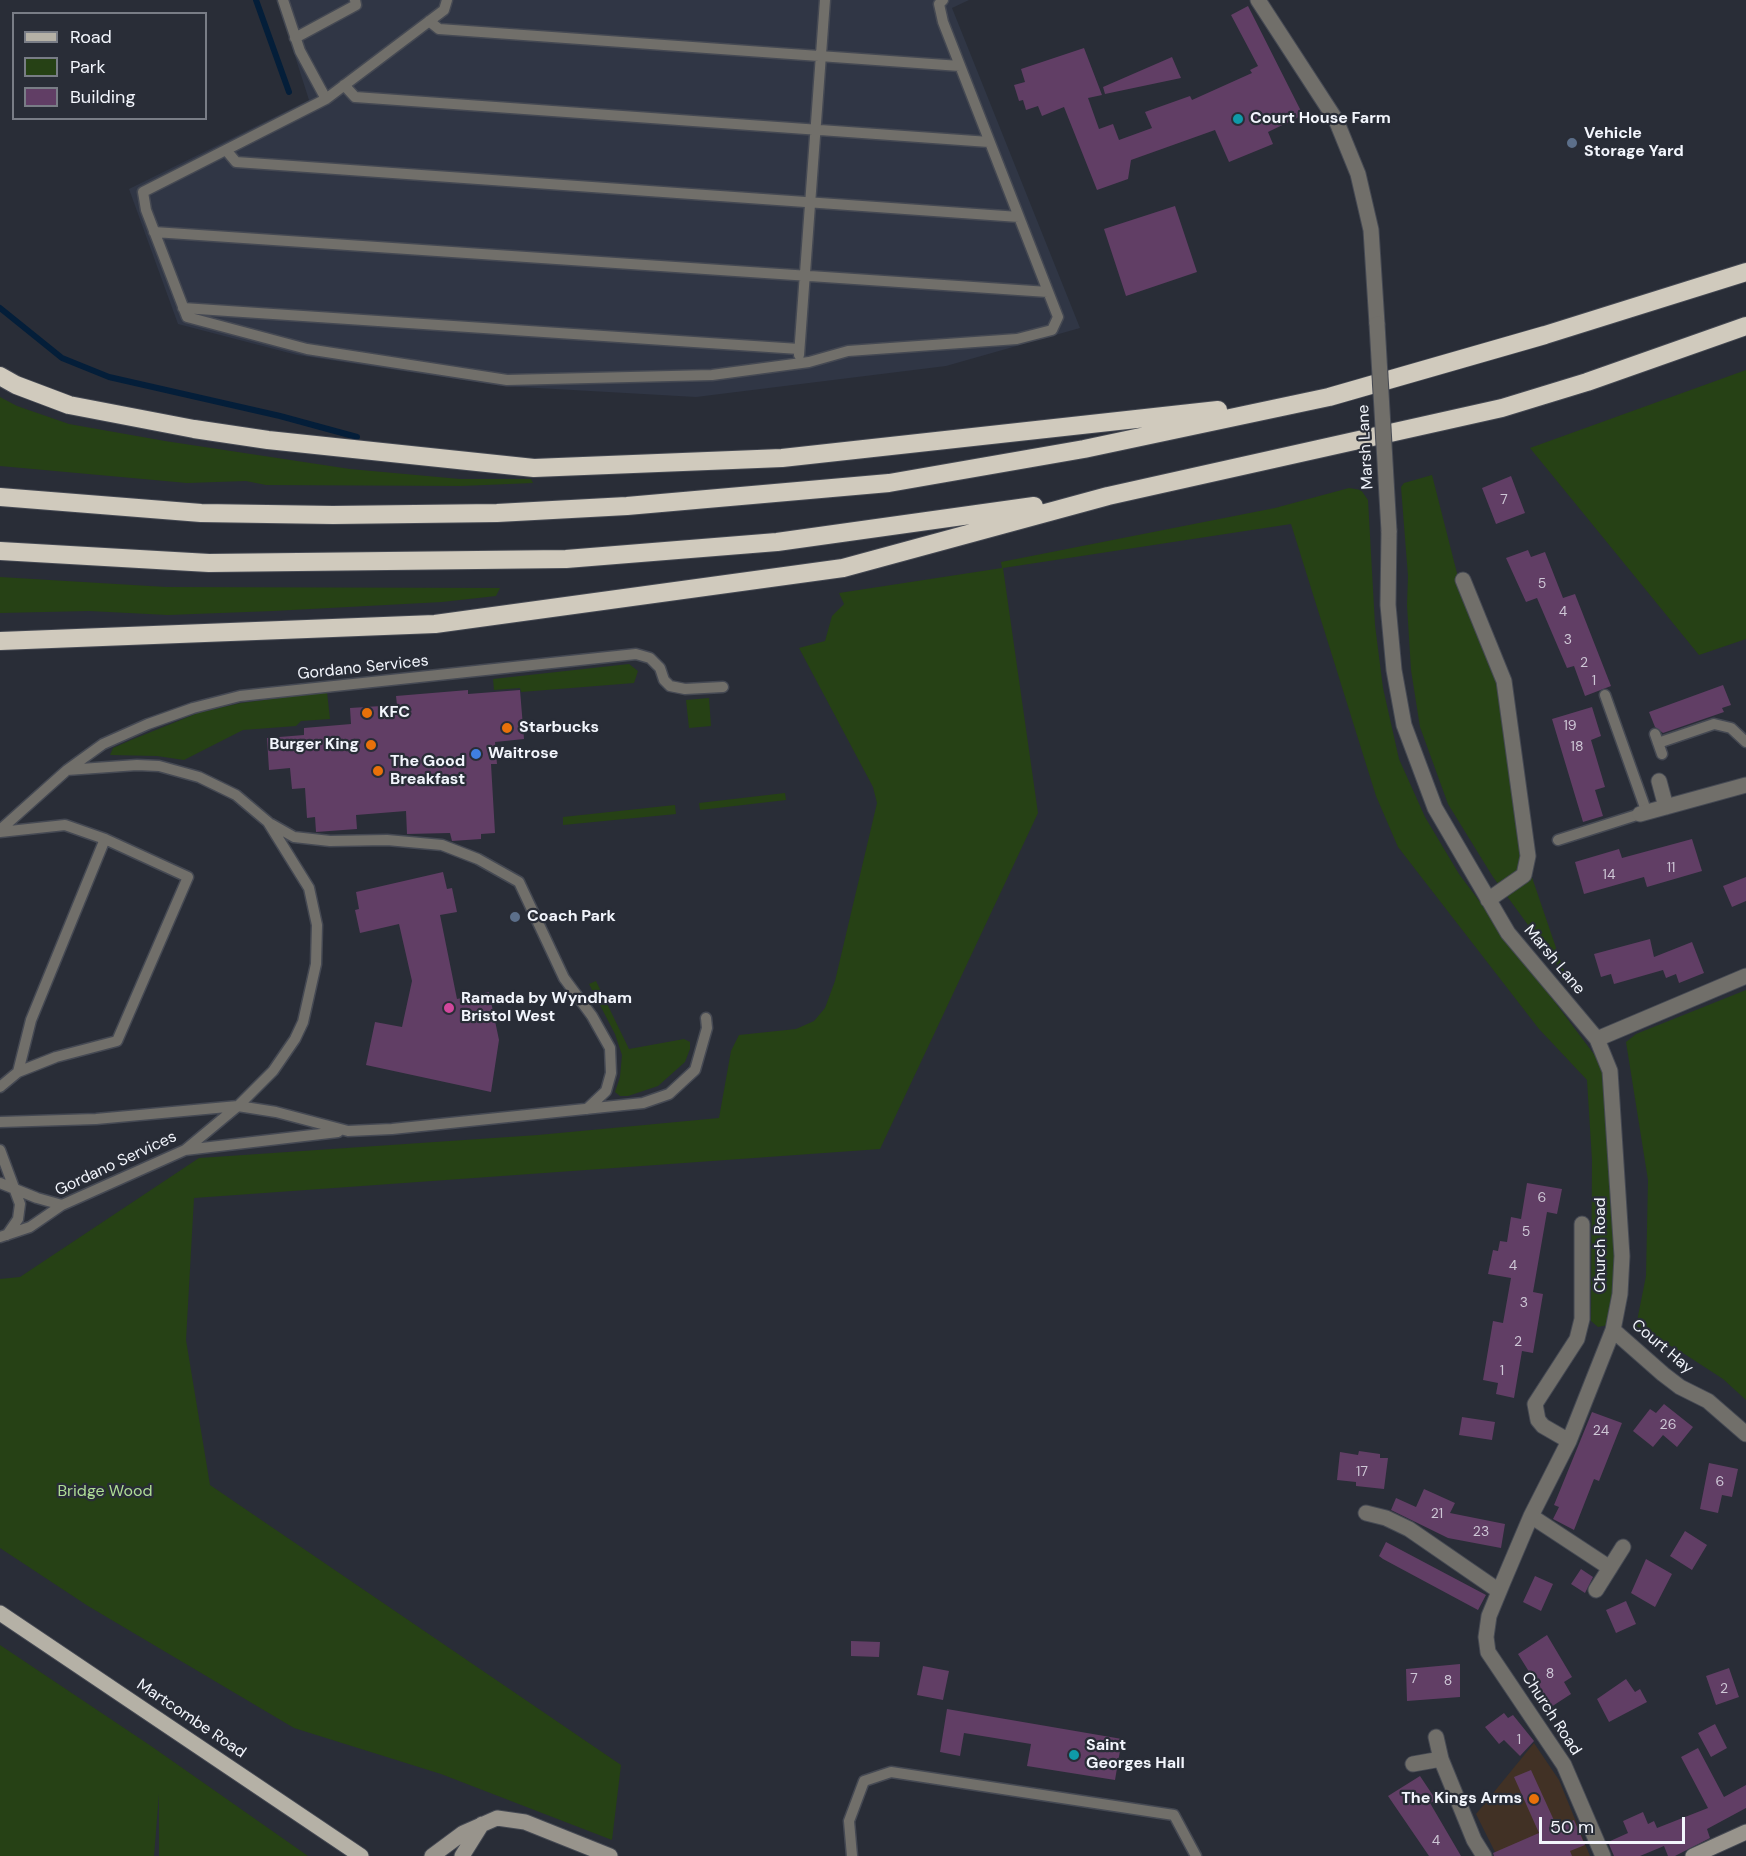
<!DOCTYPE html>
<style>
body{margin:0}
#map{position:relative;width:1746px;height:1856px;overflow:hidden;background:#292d37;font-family:"DM Sans",sans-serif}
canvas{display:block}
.legend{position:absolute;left:12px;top:12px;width:195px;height:108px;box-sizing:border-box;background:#292d37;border:2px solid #797d86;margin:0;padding:8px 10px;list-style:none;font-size:18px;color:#f2f5fc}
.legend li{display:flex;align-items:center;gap:12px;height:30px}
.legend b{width:30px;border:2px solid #797d86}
.scale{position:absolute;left:1539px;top:1817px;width:146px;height:27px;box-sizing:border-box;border:3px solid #f2f5fc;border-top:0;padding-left:8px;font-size:18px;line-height:21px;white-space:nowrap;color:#f2f5fc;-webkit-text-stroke:4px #292d37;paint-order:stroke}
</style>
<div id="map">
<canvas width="1746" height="1856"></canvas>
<ul class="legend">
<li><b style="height:8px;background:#b5b1a6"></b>Road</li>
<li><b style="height:16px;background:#264115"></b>Park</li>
<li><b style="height:16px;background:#613e65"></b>Building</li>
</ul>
<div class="scale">50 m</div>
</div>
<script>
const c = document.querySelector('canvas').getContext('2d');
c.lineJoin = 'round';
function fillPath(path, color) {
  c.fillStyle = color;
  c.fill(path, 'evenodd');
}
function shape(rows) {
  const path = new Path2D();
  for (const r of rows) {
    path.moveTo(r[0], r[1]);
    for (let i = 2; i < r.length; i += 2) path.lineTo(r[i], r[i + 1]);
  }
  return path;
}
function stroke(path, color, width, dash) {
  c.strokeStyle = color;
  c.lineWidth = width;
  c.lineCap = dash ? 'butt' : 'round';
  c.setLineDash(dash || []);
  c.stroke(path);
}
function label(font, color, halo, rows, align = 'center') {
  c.font = font + ' "DM Sans",sans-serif';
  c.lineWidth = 4.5;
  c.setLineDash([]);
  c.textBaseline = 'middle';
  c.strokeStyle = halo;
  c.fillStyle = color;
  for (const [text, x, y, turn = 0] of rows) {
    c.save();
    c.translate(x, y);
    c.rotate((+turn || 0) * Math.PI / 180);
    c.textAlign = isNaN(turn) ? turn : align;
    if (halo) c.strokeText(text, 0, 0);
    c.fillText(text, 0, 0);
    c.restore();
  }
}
const commercial = shape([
 [1534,1743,1559,1780,1590,1856,1497,1856,1476,1814]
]);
const built = shape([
 [277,0,969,0,952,8,1080,328,946,366,696,397,502,386,297,355,178,324,129,189,309,100]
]);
const green = shape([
 [1746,370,1746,639,1699,655,1530,448],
 [0,397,17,406,69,424,165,441,350,469,460,479,531,479,533,483,461,486,266,485,246,481,187,483,0,466],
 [1432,475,1459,581,1500,683,1524,854,1566,977,1493,877,1448,804,1420,727,1411,670,1407,605,1408,576,1401,487,1404,483],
 [1349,488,1361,490,1368,500,1375,625,1383,688,1399,759,1425,817,1459,874,1596,1057,1605,1078,1616,1255,1613,1301,1608,1325,1598,1327,1591,1321,1592,1160,1587,1080,1539,1029,1398,847,1376,796,1291,524,1003,568,1038,813,880,1149,194,1198,186,1340,210,1485,621,1765,612,1840,441,1774,294,1728,88,1606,0,1548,0,1279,20,1277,199,1158,538,1135,719,1118,731,1051,739,1035,796,1029,814,1021,825,1008,835,981,877,803,873,787,799,648,825,641,832,616,844,604,839,593,1002,568,1001,562,1275,508],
 [0,577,166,587,500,588,496,596,442,602,273,611,168,615,89,611,0,613],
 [629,664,638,671,634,683,521,692,520,688,494,690,493,679],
 [327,692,330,719,301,721,296,726,243,730,184,760,157,756,110,755,113,748,131,740,198,713,241,703],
 [709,698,711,726,689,728,686,700],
 [785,793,786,800,700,810,699,803],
 [675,805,676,814,563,825,563,817],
 [596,981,629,1049,684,1039,690,1042,690,1049,685,1062,658,1086,628,1096,620,1096,615,1092,620,1077,622,1055,615,1034,589,984],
 [1746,990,1746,1400,1723,1379,1683,1353,1636,1326,1646,1276,1648,1180,1626,1042,1636,1034],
 [0,1645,151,1746,308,1856,159,1856,159,1794,154,1856,0,1856]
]);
const stream = shape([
 [256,0,289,92],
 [0,308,62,358,109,377,280,416,357,437]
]);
const building = shape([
 [1248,6,1303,115,1268,132,1273,144,1229,162,1215,130,1131,160,1128,179,1097,190,1064,107,1042,116,1038,106,1026,110,1023,100,1019,101,1014,85,1025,82,1021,69,1084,48,1102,95,1088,98,1099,129,1113,124,1119,140,1152,128,1145,112,1190,96,1192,100,1252,73,1250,70,1258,66,1231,15],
 [1172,57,1181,78,1105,94,1103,87],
 [1175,206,1197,272,1126,296,1104,229],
 [1511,476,1525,513,1496,524,1482,488],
 [1528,550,1531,557,1545,552,1563,598,1575,594,1611,686,1585,696,1574,666,1567,668,1537,598,1526,602,1506,558],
 [1723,685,1731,705,1722,708,1724,712,1663,733,1655,727,1649,712],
 [468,690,468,694,520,690,524,739,495,742,497,764,491,764,495,833,481,834,481,839,452,841,450,833,407,834,406,811,356,815,357,829,316,832,315,817,307,818,305,788,292,789,290,768,269,770,267,738,304,735,304,728,351,724,350,708,397,705,396,696],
 [1592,707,1601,736,1591,740,1605,787,1595,790,1603,816,1583,822,1552,719],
 [1692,839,1702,871,1647,887,1644,877,1584,894,1575,862,1619,849,1622,858],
 [443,872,447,889,452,888,457,912,440,915,457,999,489,992,499,1040,491,1092,366,1065,375,1022,402,1027,412,981,399,924,360,933,355,910,359,909,356,892],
 [1746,877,1746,901,1732,907,1723,886],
 [1650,939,1654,957,1692,942,1704,973,1679,983,1676,974,1666,978,1663,970,1614,984,1611,974,1601,977,1594,954],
 [1527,1183,1562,1189,1557,1214,1547,1212,1533,1292,1543,1294,1533,1353,1522,1351,1514,1398,1496,1394,1498,1383,1483,1380,1493,1321,1503,1323,1511,1278,1488,1274,1493,1250,1498,1251,1500,1241,1507,1242,1511,1217,1521,1219],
 [1664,1404,1693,1427,1677,1447,1663,1435,1653,1447,1633,1431,1650,1409,1656,1413],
 [1592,1412,1622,1423,1599,1481,1594,1479,1574,1530,1553,1519,1559,1507,1554,1505],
 [1462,1417,1495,1422,1492,1440,1459,1435],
 [1359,1451,1380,1454,1380,1458,1388,1458,1384,1489,1356,1486,1356,1482,1337,1480,1340,1452,1358,1455],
 [1709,1463,1738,1469,1732,1497,1722,1495,1718,1513,1700,1509],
 [1424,1489,1455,1503,1450,1513,1505,1524,1501,1548,1448,1538,1391,1510,1396,1498,1416,1507],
 [1685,1531,1707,1545,1692,1570,1670,1556],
 [1386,1542,1486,1595,1478,1610,1383,1559,1379,1556],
 [1646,1559,1672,1574,1655,1607,1631,1593],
 [1581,1569,1593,1577,1585,1593,1571,1584],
 [1535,1576,1553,1584,1541,1611,1523,1602],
 [1626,1601,1636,1624,1616,1633,1606,1610],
 [1547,1635,1572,1677,1564,1682,1571,1694,1551,1707,1518,1654],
 [851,1641,880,1642,879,1657,851,1656],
 [1460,1664,1460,1697,1407,1701,1406,1669],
 [923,1666,949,1671,943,1700,917,1695],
 [1729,1668,1739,1697,1716,1705,1706,1676],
 [1626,1679,1635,1692,1640,1689,1647,1702,1609,1722,1597,1699],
 [947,1709,1122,1739,1115,1780,1027,1766,1031,1744,964,1733,960,1756,940,1752],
 [1504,1713,1508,1718,1513,1715,1534,1741,1520,1756,1504,1740,1499,1744,1485,1727],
 [1715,1724,1727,1748,1711,1757,1698,1733],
 [1698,1748,1724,1797,1746,1785,1746,1808,1707,1829,1710,1838,1675,1856,1668,1856,1664,1846,1640,1856,1614,1856,1608,1842,1628,1833,1623,1821,1643,1812,1648,1824,1654,1821,1657,1828,1708,1808,1681,1757],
 [1531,1770,1557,1827,1574,1820,1585,1845,1570,1851,1572,1856,1494,1856,1493,1853,1539,1833,1514,1777],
 [1420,1776,1436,1800,1430,1803,1461,1856,1429,1856,1388,1796]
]);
const lane = shape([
 [283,0,300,51,326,99],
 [447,0,444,10,326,99,143,192,146,210,187,317,307,349,507,380,712,375,809,362,848,351,1017,339,1052,330,1058,317,943,22,939,4,943,0],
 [429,21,439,29,960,66],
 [295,38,356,5,355,0],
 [344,85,355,97,989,142],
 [226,150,236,162,1019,217],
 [154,232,1048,292],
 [183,308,799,349],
 [799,355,825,0],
 [1605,695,1647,813],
 [1655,734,1662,754],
 [1658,743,1714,724,1731,728,1746,742],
 [67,770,103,744,148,724,193,708,240,696,636,654,650,658,660,668,664,680,670,686,685,689,723,687],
 [271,824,294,837,330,841,387,840,442,845,478,859,519,882,564,978,592,1016,610,1048,611,1073,606,1091,587,1109],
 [0,830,67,770,137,765,159,766,199,777,236,795,268,822,309,888,317,925,316,964,303,1022,295,1039,273,1071,238,1106,185,1150,62,1205,30,1227,0,1237],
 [0,832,65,825,105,839,188,877,117,1041,56,1057,18,1072],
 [1558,840,1640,814],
 [0,1087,18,1072,31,1020,105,839],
 [0,1122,96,1119,238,1106,276,1112,348,1131,392,1129,643,1103,669,1094,695,1070,707,1028,706,1018],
 [0,1150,20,1204,18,1219,7,1235],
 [185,1150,338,1132],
 [0,1183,37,1198,62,1205],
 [852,1856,849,1821,864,1781,891,1772,1174,1815,1196,1856]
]);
const street = shape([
 [1258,0,1336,120,1358,174,1371,230,1377,324],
 [1389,531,1388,605,1394,670,1404,725,1435,808,1508,933,1597,1039,1610,1071,1622,1256,1620,1294,1613,1330,1569,1441,1531,1516,1503,1582,1489,1616,1486,1637,1488,1652,1564,1765,1603,1856],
 [1463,580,1504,681,1528,856,1524,875,1488,900],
 [1659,781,1666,807],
 [1640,814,1746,785],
 [1597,1039,1746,976],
 [1613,1330,1663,1374,1680,1387,1708,1401,1746,1434],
 [1569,1441,1543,1426,1538,1420,1535,1404,1577,1339,1582,1319,1582,1224],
 [1366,1513,1386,1518,1409,1529,1499,1591],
 [1531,1516,1610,1568],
 [1596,1590,1623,1547],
 [1436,1737,1441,1759,1474,1840,1484,1856],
 [1413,1764,1441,1759]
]);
const secondary = shape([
 [432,1856,463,1833,497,1818,525,1822,610,1856],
 [462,1856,482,1824],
 [1693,1856,1746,1832]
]);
const primary = shape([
 [0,1613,361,1856]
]);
const highway = shape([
 [0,376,16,385,69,405,194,429,268,440,534,468,782,458,1218,410],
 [0,497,201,513,333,515,497,513,627,506,889,483,1084,449,1329,397,1545,335,1746,272],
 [0,551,209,563,566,559,777,542,1034,506],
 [0,641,435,624,843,568,1108,496,1502,408,1587,382,1746,326]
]);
const streetBridge = shape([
 [1377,324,1389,531]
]);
const markers = [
 [1238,119,6,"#0f9aa8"],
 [1572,143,6,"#5c6f8a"],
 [367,713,6,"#e8710a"],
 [507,728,6,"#e8710a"],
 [371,745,6,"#e8710a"],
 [476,754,6,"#3f7fe0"],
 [378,771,6,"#e8710a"],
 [515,917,6,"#5c6f8a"],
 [449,1008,6,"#d1479c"],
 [1074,1755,6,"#0f9aa8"],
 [1534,1799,6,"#e8710a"]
];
const numberNames = [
 ["7",1504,500],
 ["5",1542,584],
 ["4",1563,612],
 ["3",1568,640],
 ["2",1584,663],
 ["1",1594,681],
 ["19",1570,726],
 ["18",1577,747],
 ["11",1671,868],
 ["14",1609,875],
 ["6",1542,1198],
 ["5",1526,1232],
 ["4",1513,1266],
 ["3",1524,1303],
 ["2",1518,1342],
 ["1",1502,1371],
 ["26",1668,1425],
 ["24",1601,1431],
 ["17",1362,1472],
 ["6",1720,1482],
 ["21",1437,1514],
 ["23",1481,1532],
 ["8",1550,1674],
 ["7",1414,1679],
 ["8",1448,1681],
 ["2",1724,1689],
 ["1",1519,1740],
 ["4",1436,1841]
];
const poiNames = [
 ["Court House Farm",1250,119],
 ["Vehicle",1584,134],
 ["Storage Yard",1584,152],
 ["KFC",379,713],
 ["Starbucks",519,728],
 ["Burger King",359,745,"right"],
 ["Waitrose",488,754],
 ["The Good",390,762],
 ["Breakfast",390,780],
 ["Coach Park",527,917],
 ["Ramada by Wyndham",461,999],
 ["Bristol West",461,1017],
 ["Saint",1086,1746],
 ["Georges Hall",1086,1764],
 ["The Kings Arms",1522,1799,"right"]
];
const streetNames = [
 ["Marsh Lane",1366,447,-93],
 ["Gordano Services",363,668,-6],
 ["Marsh Lane",1554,960,50],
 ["Gordano Services",116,1164,-25],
 ["Church Road",1601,1245,-90],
 ["Court Hay",1662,1347,40],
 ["Church Road",1551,1714,57],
 ["Martcombe Road",191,1719,34]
];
const parkNames = [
 ["Bridge Wood",105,1492]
];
fillPath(commercial, '#413125');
fillPath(built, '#303645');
fillPath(green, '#264115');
stroke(stream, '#041e39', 6);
fillPath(building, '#613e65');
stroke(lane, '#454953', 13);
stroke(street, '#454953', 17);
stroke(secondary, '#454953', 17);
stroke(primary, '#454953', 17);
stroke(highway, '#454953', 20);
stroke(lane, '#716f6a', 10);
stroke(street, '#716f6a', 15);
stroke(secondary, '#98948c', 15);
stroke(primary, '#b5b1a6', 15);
stroke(highway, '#d0cabd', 18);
stroke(streetBridge, '#454953', 17, []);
stroke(streetBridge, '#716f6a', 15);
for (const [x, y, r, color] of markers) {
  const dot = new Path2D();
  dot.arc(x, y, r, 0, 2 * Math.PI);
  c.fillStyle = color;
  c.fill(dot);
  stroke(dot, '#292d37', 2);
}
label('14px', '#cec7d6', null, numberNames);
label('bold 16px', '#f2f5fc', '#292d37', poiNames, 'left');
label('16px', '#f2f5fc', '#292d37', streetNames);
label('16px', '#afdd96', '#292d37', parkNames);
</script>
